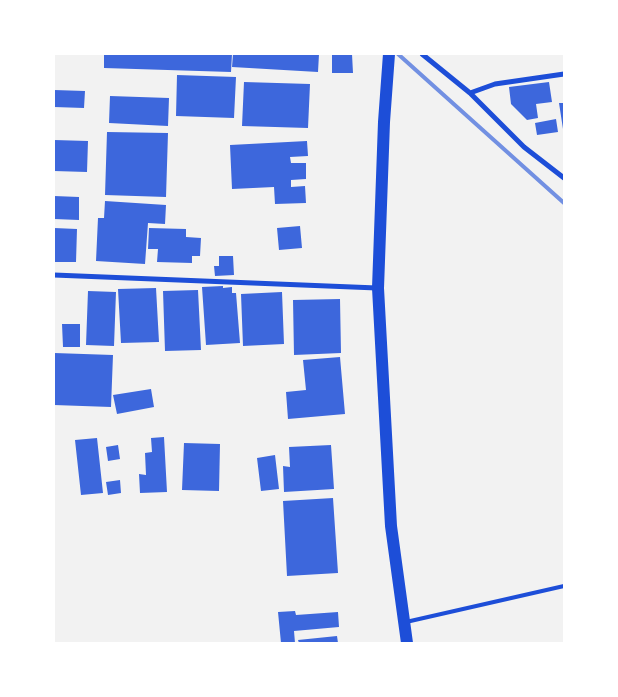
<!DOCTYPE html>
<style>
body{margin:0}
#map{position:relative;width:618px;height:697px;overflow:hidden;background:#f2f2f2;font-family:"DejaVu Sans",sans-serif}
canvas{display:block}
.frame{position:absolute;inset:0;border:55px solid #fff;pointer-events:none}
</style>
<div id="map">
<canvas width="618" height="697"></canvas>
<div class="frame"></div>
</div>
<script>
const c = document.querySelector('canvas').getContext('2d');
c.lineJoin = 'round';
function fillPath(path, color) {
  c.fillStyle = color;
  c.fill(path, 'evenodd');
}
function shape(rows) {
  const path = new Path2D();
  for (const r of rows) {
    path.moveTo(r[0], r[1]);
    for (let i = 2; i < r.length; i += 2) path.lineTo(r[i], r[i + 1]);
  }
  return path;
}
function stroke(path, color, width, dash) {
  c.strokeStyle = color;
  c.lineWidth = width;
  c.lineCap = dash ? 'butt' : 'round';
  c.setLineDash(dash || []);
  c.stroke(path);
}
const building = shape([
 [104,54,232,54,231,72,104,68],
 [233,54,319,54,318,72,232,67],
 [332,54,352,54,353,73,332,73],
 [177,75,236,77,234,118,176,116],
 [244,82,310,84,308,128,242,126],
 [549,82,552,102,536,104,538,118,527,120,511,104,509,87],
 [54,90,85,91,84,108,54,107],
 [110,96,169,98,168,126,109,123],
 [559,103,564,103,564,129,563,129],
 [556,119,558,132,537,135,535,123],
 [107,132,168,133,166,197,105,195],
 [54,140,88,141,87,172,54,171],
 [307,141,308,156,290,157,291,163,306,163,306,179,291,180,291,187,305,186,306,203,275,204,274,187,232,189,230,145],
 [54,196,79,197,79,220,54,219],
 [105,201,166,205,165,224,148,223,145,264,96,261,98,218,104,218],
 [300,226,302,248,279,250,277,228],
 [54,228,77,229,76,262,54,262],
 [149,228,186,229,186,237,201,238,200,256,192,256,192,263,157,262,158,249,148,249],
 [219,256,233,256,234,275,215,276,214,266,219,266],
 [223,286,223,288,232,287,232,293,236,293,240,343,206,345,202,287],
 [156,288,159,342,121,343,118,289],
 [198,290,201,350,165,351,163,291],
 [88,291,116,292,114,346,86,345],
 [282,292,284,344,243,346,241,294],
 [340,299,341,353,294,355,293,300],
 [62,324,80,324,80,347,63,347],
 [54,353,113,355,111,407,54,405],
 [340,357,345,414,288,419,286,392,306,390,303,360],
 [151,389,154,407,117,414,113,395],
 [164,437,167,492,140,493,139,474,146,475,145,453,152,452,151,438],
 [97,438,103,493,81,495,75,440],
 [184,443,220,444,219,491,182,490],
 [118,445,120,459,108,461,106,447],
 [331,445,334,489,284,492,283,466,290,467,289,447],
 [275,455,279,489,261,491,257,458],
 [120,480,121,493,108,495,106,482],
 [333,498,338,573,287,576,283,501],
 [295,611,296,615,338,612,339,627,294,631,295,643,281,643,278,612],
 [337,636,338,643,299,643,298,640]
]);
const service = shape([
 [406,622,564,586]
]);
const minor = shape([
 [422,54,470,93,524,147,564,178],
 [470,93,495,84,564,74],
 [54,275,377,288]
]);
const primary = shape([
 [389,54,384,122,378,288,391,526,407,643]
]);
const rail = shape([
 [398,54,564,203]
]);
fillPath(building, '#3d67dc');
stroke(service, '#1d4ed8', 4);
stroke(minor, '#1d4ed8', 5);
stroke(primary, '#1d4ed8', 12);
stroke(rail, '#7290e2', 4);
</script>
